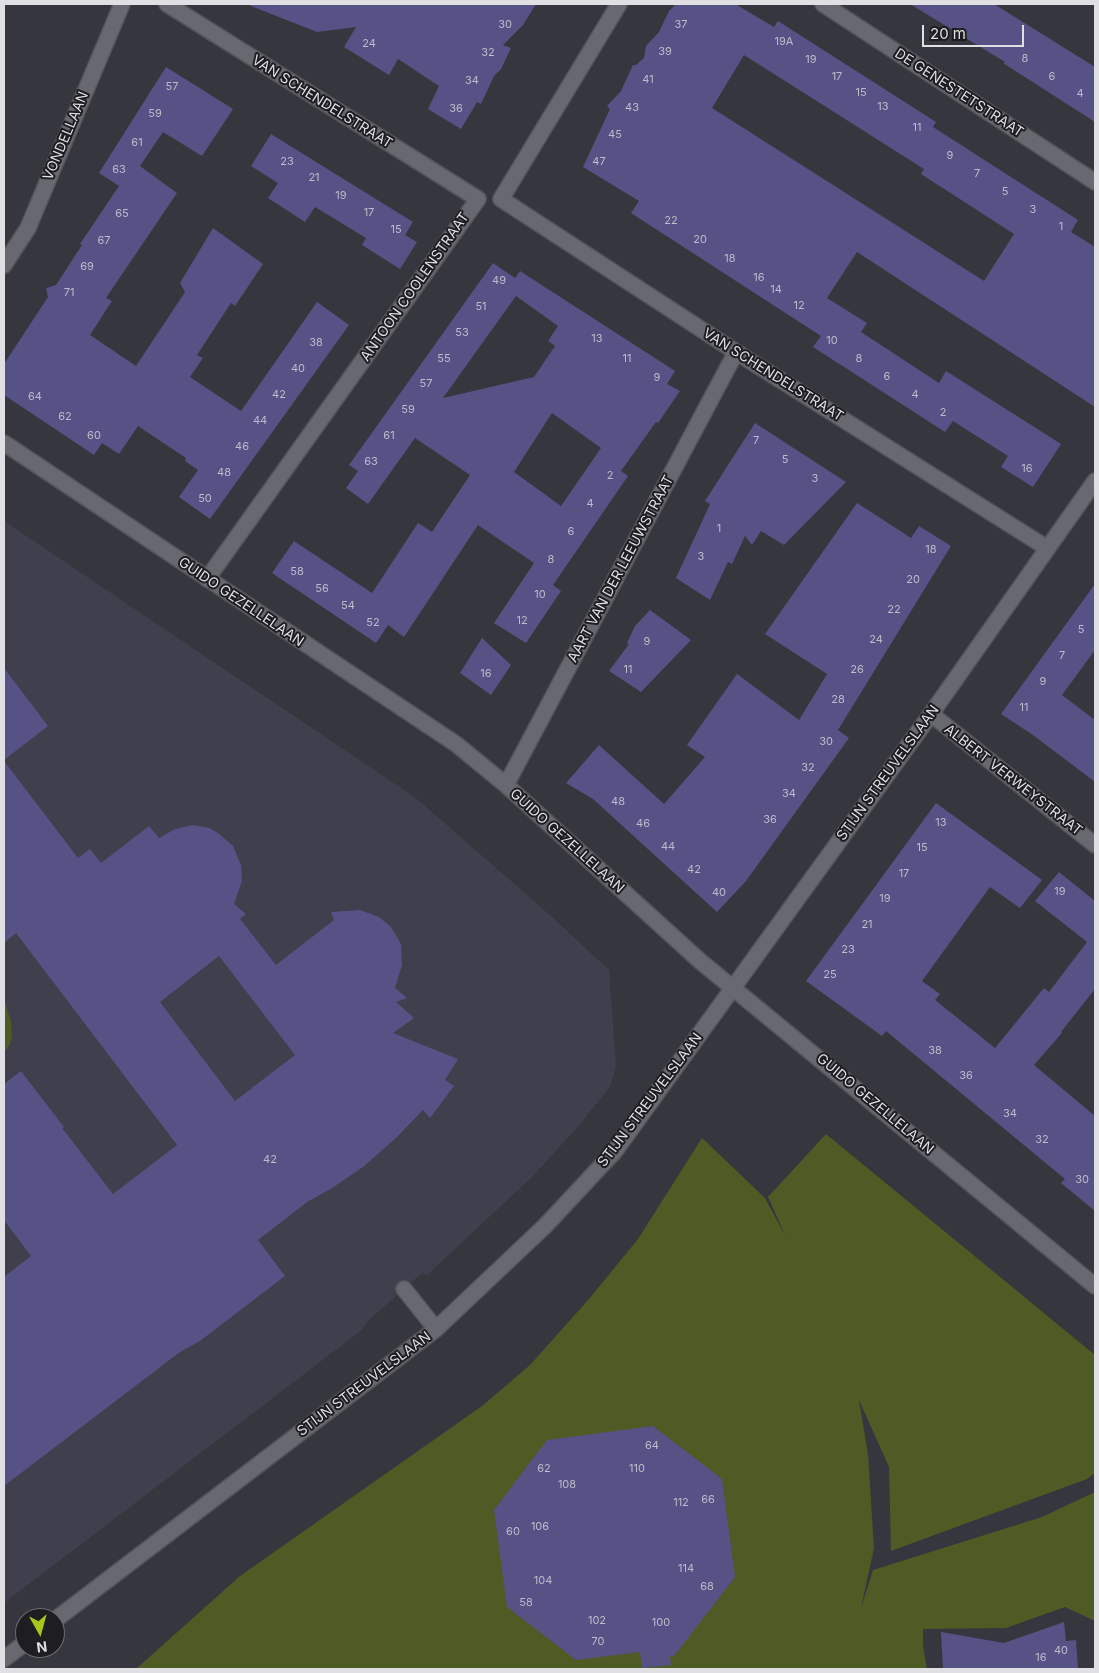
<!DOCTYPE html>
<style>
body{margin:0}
#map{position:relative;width:1099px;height:1673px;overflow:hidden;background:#36363e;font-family:Inter,sans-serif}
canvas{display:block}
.frame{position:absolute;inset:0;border:5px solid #dfdfe4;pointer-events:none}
.north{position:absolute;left:15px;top:1608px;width:50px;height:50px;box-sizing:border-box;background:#1e1e22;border:1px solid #6b6b70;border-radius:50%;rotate:173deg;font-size:14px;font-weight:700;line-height:20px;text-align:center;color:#dfdfe4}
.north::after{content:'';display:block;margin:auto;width:18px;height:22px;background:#a8c71d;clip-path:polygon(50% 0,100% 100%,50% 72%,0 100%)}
.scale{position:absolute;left:922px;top:25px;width:102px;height:22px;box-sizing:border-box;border:2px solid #dfdfe4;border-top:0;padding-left:6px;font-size:15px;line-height:18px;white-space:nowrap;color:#dfdfe4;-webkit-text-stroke:4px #1e1e22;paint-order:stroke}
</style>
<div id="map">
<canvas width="1099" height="1673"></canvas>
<div class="frame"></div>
<div class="north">N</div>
<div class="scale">20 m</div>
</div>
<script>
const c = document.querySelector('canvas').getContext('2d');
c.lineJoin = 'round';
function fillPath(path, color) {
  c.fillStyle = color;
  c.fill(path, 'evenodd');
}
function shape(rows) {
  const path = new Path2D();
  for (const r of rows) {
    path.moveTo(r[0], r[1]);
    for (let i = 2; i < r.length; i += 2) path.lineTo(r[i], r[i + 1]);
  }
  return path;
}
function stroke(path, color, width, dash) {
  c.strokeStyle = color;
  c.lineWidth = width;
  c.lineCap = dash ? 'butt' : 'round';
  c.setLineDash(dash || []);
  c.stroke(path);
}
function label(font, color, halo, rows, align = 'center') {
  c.font = font + ' Inter,sans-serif';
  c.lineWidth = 4;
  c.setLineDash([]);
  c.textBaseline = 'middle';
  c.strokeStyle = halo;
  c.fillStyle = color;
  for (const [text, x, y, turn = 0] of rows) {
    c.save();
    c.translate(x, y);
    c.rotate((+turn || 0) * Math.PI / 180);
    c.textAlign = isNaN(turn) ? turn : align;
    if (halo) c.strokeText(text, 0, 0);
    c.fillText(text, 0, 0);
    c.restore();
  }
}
const built = shape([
 [4,521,416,798,550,915,609,970,616,1067,610,1087,576,1129,532,1177,426,1276,423,1272,368,1321,362,1330,4,1603]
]);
const green = shape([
 [4,998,11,1022,12,1037,10,1044,4,1053],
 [826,1134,1095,1355,1095,1473,1087,1479,891,1551,889,1467,859,1400,868,1454,874,1548,861,1608,873,1570,1042,1517,1095,1492,1095,1621,1065,1607,1006,1628,923,1629,923,1646,927,1669,136,1669,240,1576,482,1406,530,1365,589,1299,638,1239,702,1138,765,1198,786,1237,768,1197]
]);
const building = shape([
 [251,4,536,4,523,25,503,45,511,48,501,69,494,76,481,104,477,102,461,129,428,109,439,86,398,59,389,75,344,47,356,27,317,32,251,6],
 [676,4,735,4,774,27,778,21,936,122,933,127,1078,220,1071,232,1095,247,1095,407,857,252,827,298,867,323,861,332,939,383,946,371,1061,444,1033,487,1001,467,1008,456,953,421,945,432,813,347,821,336,631,213,639,201,583,167,610,109,607,106,621,91,633,65,636,65,644,58,646,46,659,32,669,11],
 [744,55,924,169,921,174,1014,234,984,281,712,108],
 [910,4,994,4,1095,67,1095,122,1003,63,1005,62],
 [166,67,233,109,202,156,163,132,140,166,177,193,106,298,112,301,90,335,136,366,185,292,180,283,213,228,263,264,235,306,231,303,197,355,203,358,190,377,241,411,317,302,349,325,210,519,179,497,198,470,185,461,186,458,138,426,119,454,102,443,94,455,4,395,4,364,48,297,46,288,56,285,82,245,80,244,119,186,99,173],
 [271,134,413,222,405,235,417,242,400,269,362,245,366,238,315,207,305,222,268,198,278,183,251,166],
 [493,263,515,278,520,271,675,371,667,384,680,391,658,423,656,422,621,471,628,476,553,585,561,591,526,643,494,623,534,563,478,525,404,637,388,625,376,643,272,573,294,541,372,593,418,523,432,532,470,475,415,438,368,504,346,488,358,471,349,465],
 [516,296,558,326,548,341,555,346,534,377,443,398],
 [552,413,601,448,561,506,514,472],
 [755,423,846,482,784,545,761,531,752,545,745,536,732,564,728,562,710,600,676,578,710,504,705,501],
 [857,503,911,538,919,526,951,546,838,730,849,738,746,881,717,912,593,799,566,783,599,745,664,804,705,757,687,745,737,674,799,720,827,674,765,634],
 [1095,584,1095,650,1062,695,1095,720,1095,782,1033,735,1001,714],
 [650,610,691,640,641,692,609,671,629,644,627,643,635,626],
 [482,638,511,665,491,695,460,673],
 [4,668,48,726,4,760],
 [4,761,78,858,90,849,101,863,149,826,159,838,175,829,193,825,209,828,218,833,233,846,241,865,242,881,234,904,246,914,240,919,276,965,334,920,331,912,360,910,379,917,391,927,401,944,402,965,395,988,407,998,396,1002,414,1018,393,1033,458,1059,445,1080,454,1086,430,1118,423,1110,396,1138,363,1167,332,1188,307,1202,258,1240,285,1276,200,1341,180,1352,4,1486,4,1277,31,1256,4,1220,4,1084,21,1071,64,1127,62,1128,113,1194,177,1145,16,933,4,943],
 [219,956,295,1055,235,1101,160,1002],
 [936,803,1042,880,1020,908,990,887,922,981,940,994,935,1000,995,1048,1044,988,1049,992,1087,942,1035,901,1059,872,1095,901,1095,989,1061,1032,1062,1033,1034,1065,1095,1116,1095,1211,1061,1183,1065,1179,886,1031,882,1036,806,981],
 [653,1426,722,1479,735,1577,674,1656,670,1656,671,1665,642,1668,640,1652,576,1660,507,1607,494,1510,547,1440],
 [1064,1622,1066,1641,1076,1640,1078,1669,943,1669,941,1632,1004,1643]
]);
const minor = shape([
 [167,4,478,199],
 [823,4,1095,182],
 [501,199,736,352,1047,548],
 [501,199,619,4],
 [4,265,28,228,122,4],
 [4,443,456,744,506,785,700,961,1095,1286],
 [207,579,478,199],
 [931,714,1095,845],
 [506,785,736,352],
 [404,1289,436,1329],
 [55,1620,436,1329,545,1226,615,1151,931,714,1095,481],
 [4,1659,25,1643]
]);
const numberNames = [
 ["30",505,25],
 ["37",681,25],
 ["19A",784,42],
 ["24",369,44],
 ["39",665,52],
 ["32",488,53],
 ["8",1025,59],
 ["19",811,60],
 ["17",837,77],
 ["6",1052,77],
 ["41",648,80],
 ["34",472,81],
 ["57",172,87],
 ["15",861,93],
 ["4",1080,94],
 ["13",883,107],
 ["43",632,108],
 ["36",456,109],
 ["59",155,114],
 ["11",917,128],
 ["45",615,135],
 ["61",137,143],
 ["9",950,156],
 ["23",287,162],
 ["47",599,162],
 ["63",119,170],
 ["7",977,174],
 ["21",314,178],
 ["5",1005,192],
 ["19",341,196],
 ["3",1033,210],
 ["17",369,213],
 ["65",122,214],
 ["22",671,221],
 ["1",1061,227],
 ["15",396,230],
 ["20",700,240],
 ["67",104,241],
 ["18",730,259],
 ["69",87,267],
 ["16",759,278],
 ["49",499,281],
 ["14",776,290],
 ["71",69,293],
 ["12",799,306],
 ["51",481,307],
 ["53",462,333],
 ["13",597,339],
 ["10",832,341],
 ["38",316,343],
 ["55",444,359],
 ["11",627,359],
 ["8",859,359],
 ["40",298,369],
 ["6",887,377],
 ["9",657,378],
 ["57",426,384],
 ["42",279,395],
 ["4",915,395],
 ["64",35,397],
 ["59",408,410],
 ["2",943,413],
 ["62",65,417],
 ["44",260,421],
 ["60",94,436],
 ["61",389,436],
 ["7",756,441],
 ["46",242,447],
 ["5",785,460],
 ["63",371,462],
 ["16",1027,469],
 ["48",224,473],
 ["2",610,476],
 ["3",815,479],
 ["50",205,499],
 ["4",590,504],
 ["1",719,529],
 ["6",571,532],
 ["18",931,550],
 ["3",701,557],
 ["8",551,560],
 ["58",297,572],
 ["20",913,580],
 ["56",322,589],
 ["10",540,595],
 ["54",348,606],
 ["22",894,610],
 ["12",522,621],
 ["52",373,623],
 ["5",1081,630],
 ["24",876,640],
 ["9",647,642],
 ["7",1062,656],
 ["11",628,670],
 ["26",857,670],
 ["16",486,674],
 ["9",1043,682],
 ["28",838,700],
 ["11",1024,708],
 ["30",826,742],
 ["32",808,768],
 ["34",789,794],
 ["48",618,802],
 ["36",770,820],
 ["13",941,823],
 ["46",643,824],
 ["44",668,847],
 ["15",922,848],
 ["42",694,870],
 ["17",904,874],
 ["19",1060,892],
 ["40",719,893],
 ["19",885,899],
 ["21",867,925],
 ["23",848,950],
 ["25",830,975],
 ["38",935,1051],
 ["36",966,1076],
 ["34",1010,1114],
 ["32",1042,1140],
 ["42",270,1160],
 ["30",1082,1180],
 ["64",652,1446],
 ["62",544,1469],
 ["110",637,1469],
 ["108",567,1485],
 ["66",708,1500],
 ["112",681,1503],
 ["106",540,1527],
 ["60",513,1532],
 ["114",686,1569],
 ["104",543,1581],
 ["68",707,1587],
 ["58",526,1603],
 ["102",597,1621],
 ["100",661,1623],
 ["70",598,1642],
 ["40",1061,1651],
 ["16",1041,1658]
];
const streetNames = [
 ["DE GENESTETSTRAAT",959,93,33],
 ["VAN SCHENDELSTRAAT",322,102,32],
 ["VONDELLAAN",66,136,-67],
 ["ANTOON COOLENSTRAAT",415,287,-55],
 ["VAN SCHENDELSTRAAT",773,375,32],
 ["AART VAN DER LEEUWSTRAAT",621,569,-62],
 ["GUIDO GEZELLELAAN",241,602,34],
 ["STIJN STREUVELSLAAN",888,773,-54],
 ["ALBERT VERWEYSTRAAT",1013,780,38],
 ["GUIDO GEZELLELAAN",567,841,42],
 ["STIJN STREUVELSLAAN",650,1100,-53],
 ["GUIDO GEZELLELAAN",875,1104,40],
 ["STIJN STREUVELSLAAN",364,1384,-37]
];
fillPath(built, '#3f3f4d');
fillPath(green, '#4e5b25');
fillPath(building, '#565285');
stroke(minor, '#54545a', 18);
stroke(minor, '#686871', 15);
label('11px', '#bdbccc', null, numberNames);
label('14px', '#dfdfe4', '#1e1e22', streetNames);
</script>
